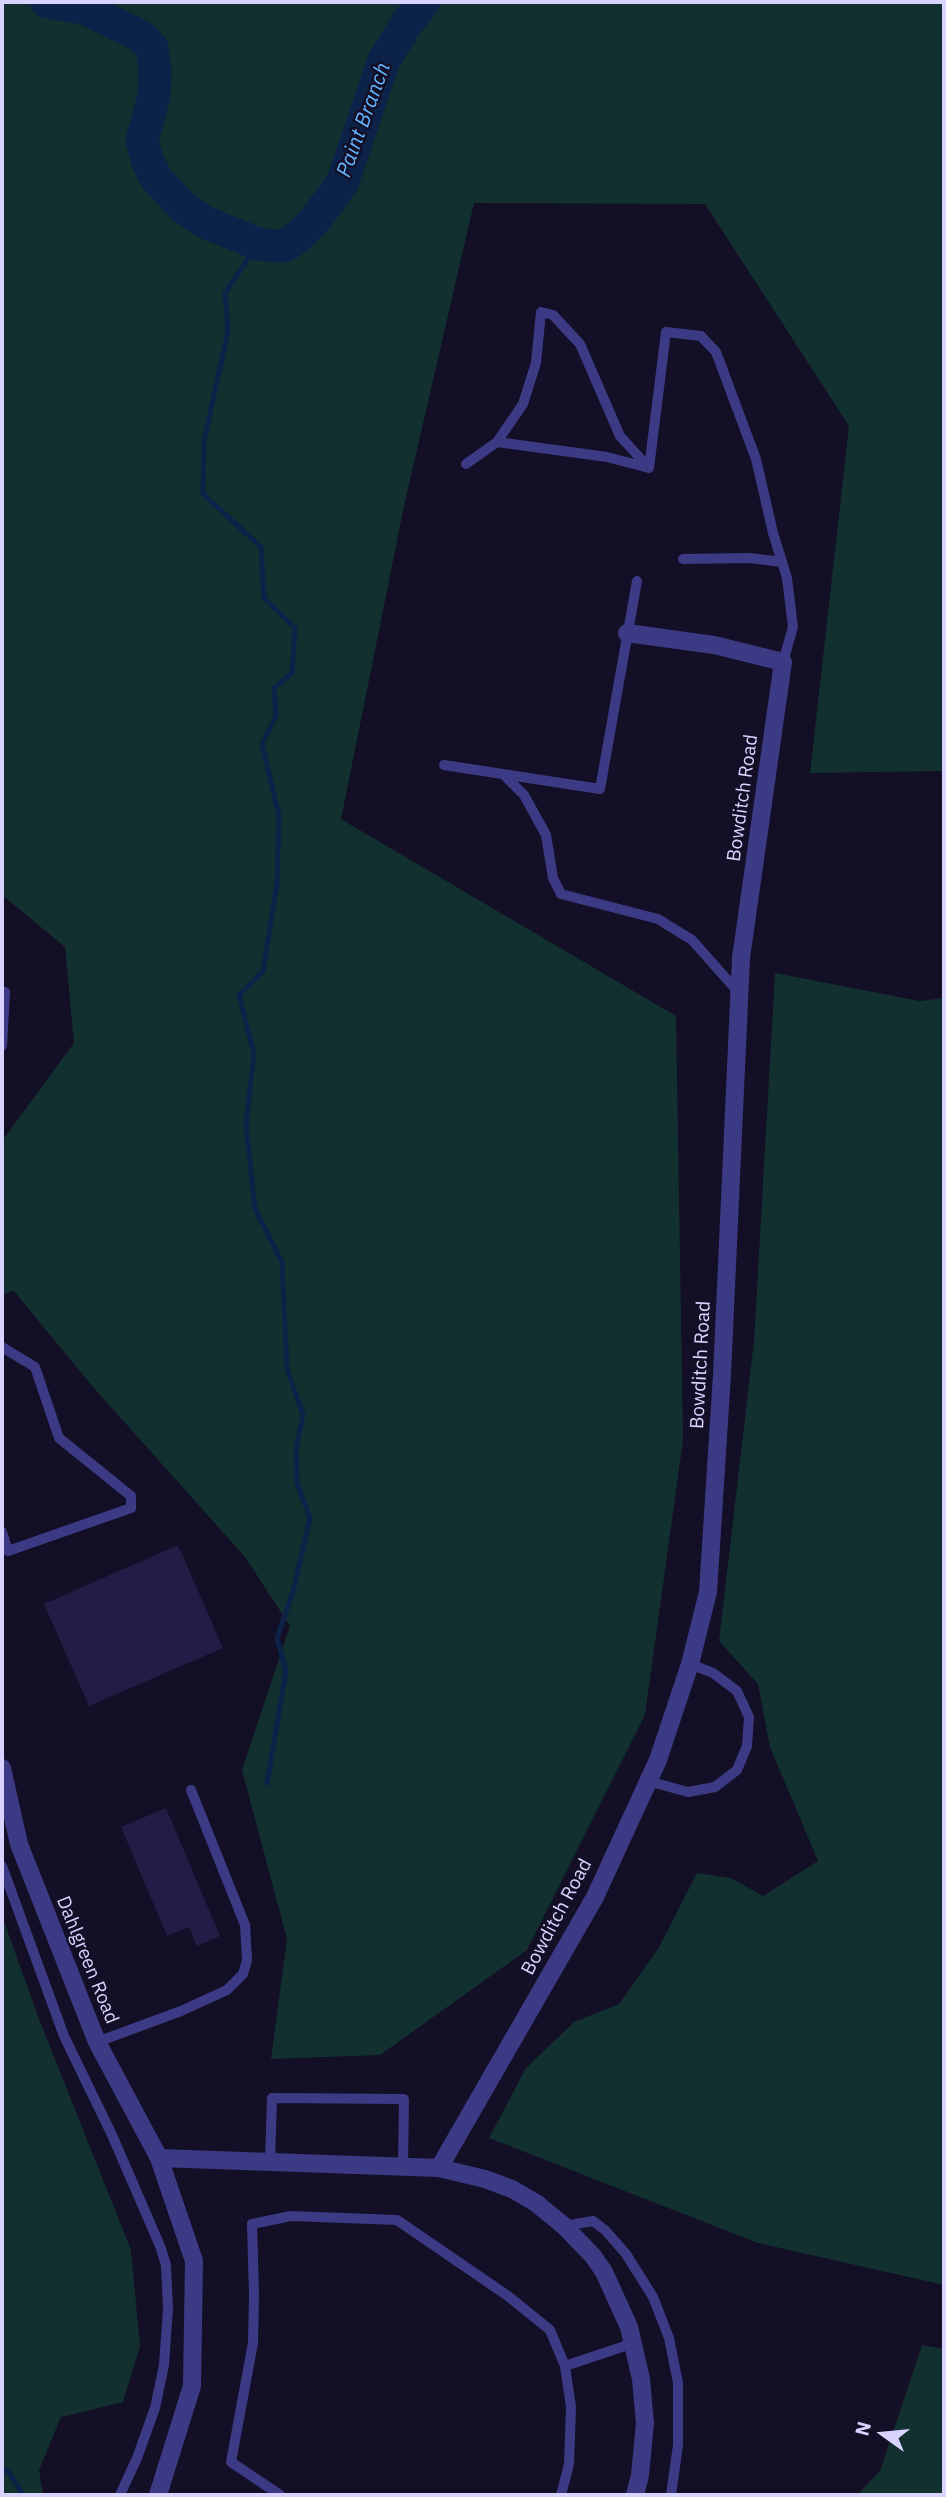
<!DOCTYPE html>
<style>
body{margin:0}
#map{position:relative;width:946px;height:2497px;overflow:hidden;background:#130f26;font-family:"IBM Plex Sans",sans-serif}
canvas{display:block}
.frame{position:absolute;inset:0;border:4px solid #d9d4ff;pointer-events:none}
.north{position:absolute;left:848px;top:2399px;width:70px;height:70px;-webkit-text-stroke:5px #130f26;paint-order:stroke;rotate:285deg;font-size:19px;font-weight:700;line-height:28px;text-align:center;color:#d9d4ff}
.north::after{content:'';display:block;margin:auto;width:24px;height:32px;background:#d9d4ff;clip-path:polygon(50% 0,100% 100%,50% 72%,0 100%)}
</style>
<div id="map">
<canvas width="946" height="2497"></canvas>
<div class="frame"></div>
<div class="north">N</div>
</div>
<script>
const g = document.querySelector('canvas').getContext('2d');
g.lineJoin = 'round';
function fill(path, color) {
  g.fillStyle = color;
  g.fill(path, 'evenodd');
}
function poly(rows) {
  const path = new Path2D();
  for (const r of rows) {
    path.moveTo(r[0], r[1]);
    for (let i = 2; i < r.length; i += 2) path.lineTo(r[i], r[i + 1]);
  }
  return path;
}
function strokePath(path, color, width, dash) {
  g.strokeStyle = color;
  g.lineWidth = width;
  g.lineCap = dash ? 'butt' : 'round';
  g.setLineDash(dash || []);
  g.stroke(path);
}
function label(font, color, halo, rows, align = 'center') {
  g.font = font + ' "IBM Plex Sans",sans-serif';
  g.lineWidth = 5;
  g.setLineDash([]);
  g.textBaseline = 'middle';
  g.strokeStyle = halo;
  g.fillStyle = color;
  for (const [text, x, y, turn = 0] of rows) {
    g.save();
    g.translate(x, y);
    g.rotate((+turn || 0) * Math.PI / 180);
    g.textAlign = isNaN(turn) ? turn : align;
    if (halo) g.strokeText(text, 0, 0);
    g.fillText(text, 0, 0);
    g.restore();
  }
}
fill(poly([
 [2,2,944,2,944,771,810,773,849,426,705,204,474,203,404,506,341,819,676,1016,683,1440,645,1715,527,1950,380,2055,271,2059,287,1939,242,1770,290,1626,245,1557,93,1387,13,1290,2,1296,2,1141,74,1043,65,947,2,895],
 [775,973,920,1001,944,998,944,2285,758,2243,489,2138,526,2068,574,2022,619,2004,658,1949,697,1873,731,1878,763,1896,818,1861,770,1747,758,1684,719,1641,754,1341],
 [2,1916,39,2019,131,2250,140,2346,123,2402,61,2417,39,2470,43,2495,2,2495],
 [922,2345,944,2349,944,2495,857,2495,880,2471]
]), '#12302f');
strokePath(poly([
 [258,244,225,293,228,331,204,441,203,494,261,547,264,598,295,628,292,673,274,688,276,716,262,744,279,816,277,884,263,971,239,995,254,1054,246,1125,255,1209,282,1262,287,1369,303,1415,296,1449,297,1483,310,1518,294,1588,277,1638,286,1671,267,1783],
 [2,2471,7,2470,22,2493,21,2495]
]), '#0c2248', 5);
strokePath(poly([
 [47,2,83,8,141,36,152,48,155,69,154,95,142,141,147,160,156,178,184,208,205,222,258,244,272,246,285,246,299,236,315,220,342,183,384,60,407,23,424,2]
]), '#0c2248', 33);
fill(poly([
 [178,1545,223,1648,89,1706,44,1604],
 [166,1808,220,1936,197,1946,189,1927,167,1936,121,1827]
]), '#241b47');
strokePath(poly([
 [497,442,523,404,536,363,541,312,553,315,580,344,620,436,649,468],
 [466,464,497,442,607,457,649,468,666,332,701,336,716,352,756,459,773,533,787,578,793,627,783,662],
 [683,559,750,558,782,562],
 [444,765,600,789,637,581],
 [503,774,524,795,546,835,553,878,561,894,658,919,692,940,739,993],
 [2,991,5,992,2,1046],
 [2,1347,35,1367,59,1438,131,1496,131,1508,8,1551,2,1532],
 [648,1781,688,1792,715,1787,737,1770,747,1746,749,1717,737,1691,713,1673,690,1664],
 [2,1866,64,2036,112,2135,160,2246,166,2265,168,2308,164,2365,155,2408,137,2458,120,2495],
 [97,2042,181,2011,227,1990,243,1974,247,1960,245,1925,191,1790],
 [270,2162,272,2098,404,2099,403,2167],
 [564,2226,593,2221,605,2230,626,2254,653,2297,669,2338,678,2383,678,2445,671,2495],
 [565,2366,634,2343],
 [280,2495,231,2462,253,2343,254,2295,252,2224,291,2216,397,2220,508,2296,550,2330,565,2366,571,2407,569,2464,561,2495]
]), '#3d3a85', 10);
strokePath(poly([
 [2,1768,19,1844,97,2042,159,2158],
 [439,2168,595,1897,658,1760,690,1664,708,1592,722,1375,741,958,783,662,714,645,627,633],
 [158,2495,192,2386,194,2261,159,2158,439,2168,485,2179,512,2189,536,2203,564,2226,593,2256,604,2272,629,2327,641,2379,645,2423,640,2475,635,2495]
]), '#3d3a85', 18);
label('19px', '#d9d4ff', '#130f26', [
 ["Bowditch Road",743,798,-82],
 ["Bowditch Road",701,1365,-87],
 ["Bowditch Road",557,1917,-62],
 ["Dahlgreen Road",87,1960,68]
]);
label('italic 21px', '#62b6ff', '#130f26', [
 ["Paint Branch",364,120,-70]
]);
</script>
